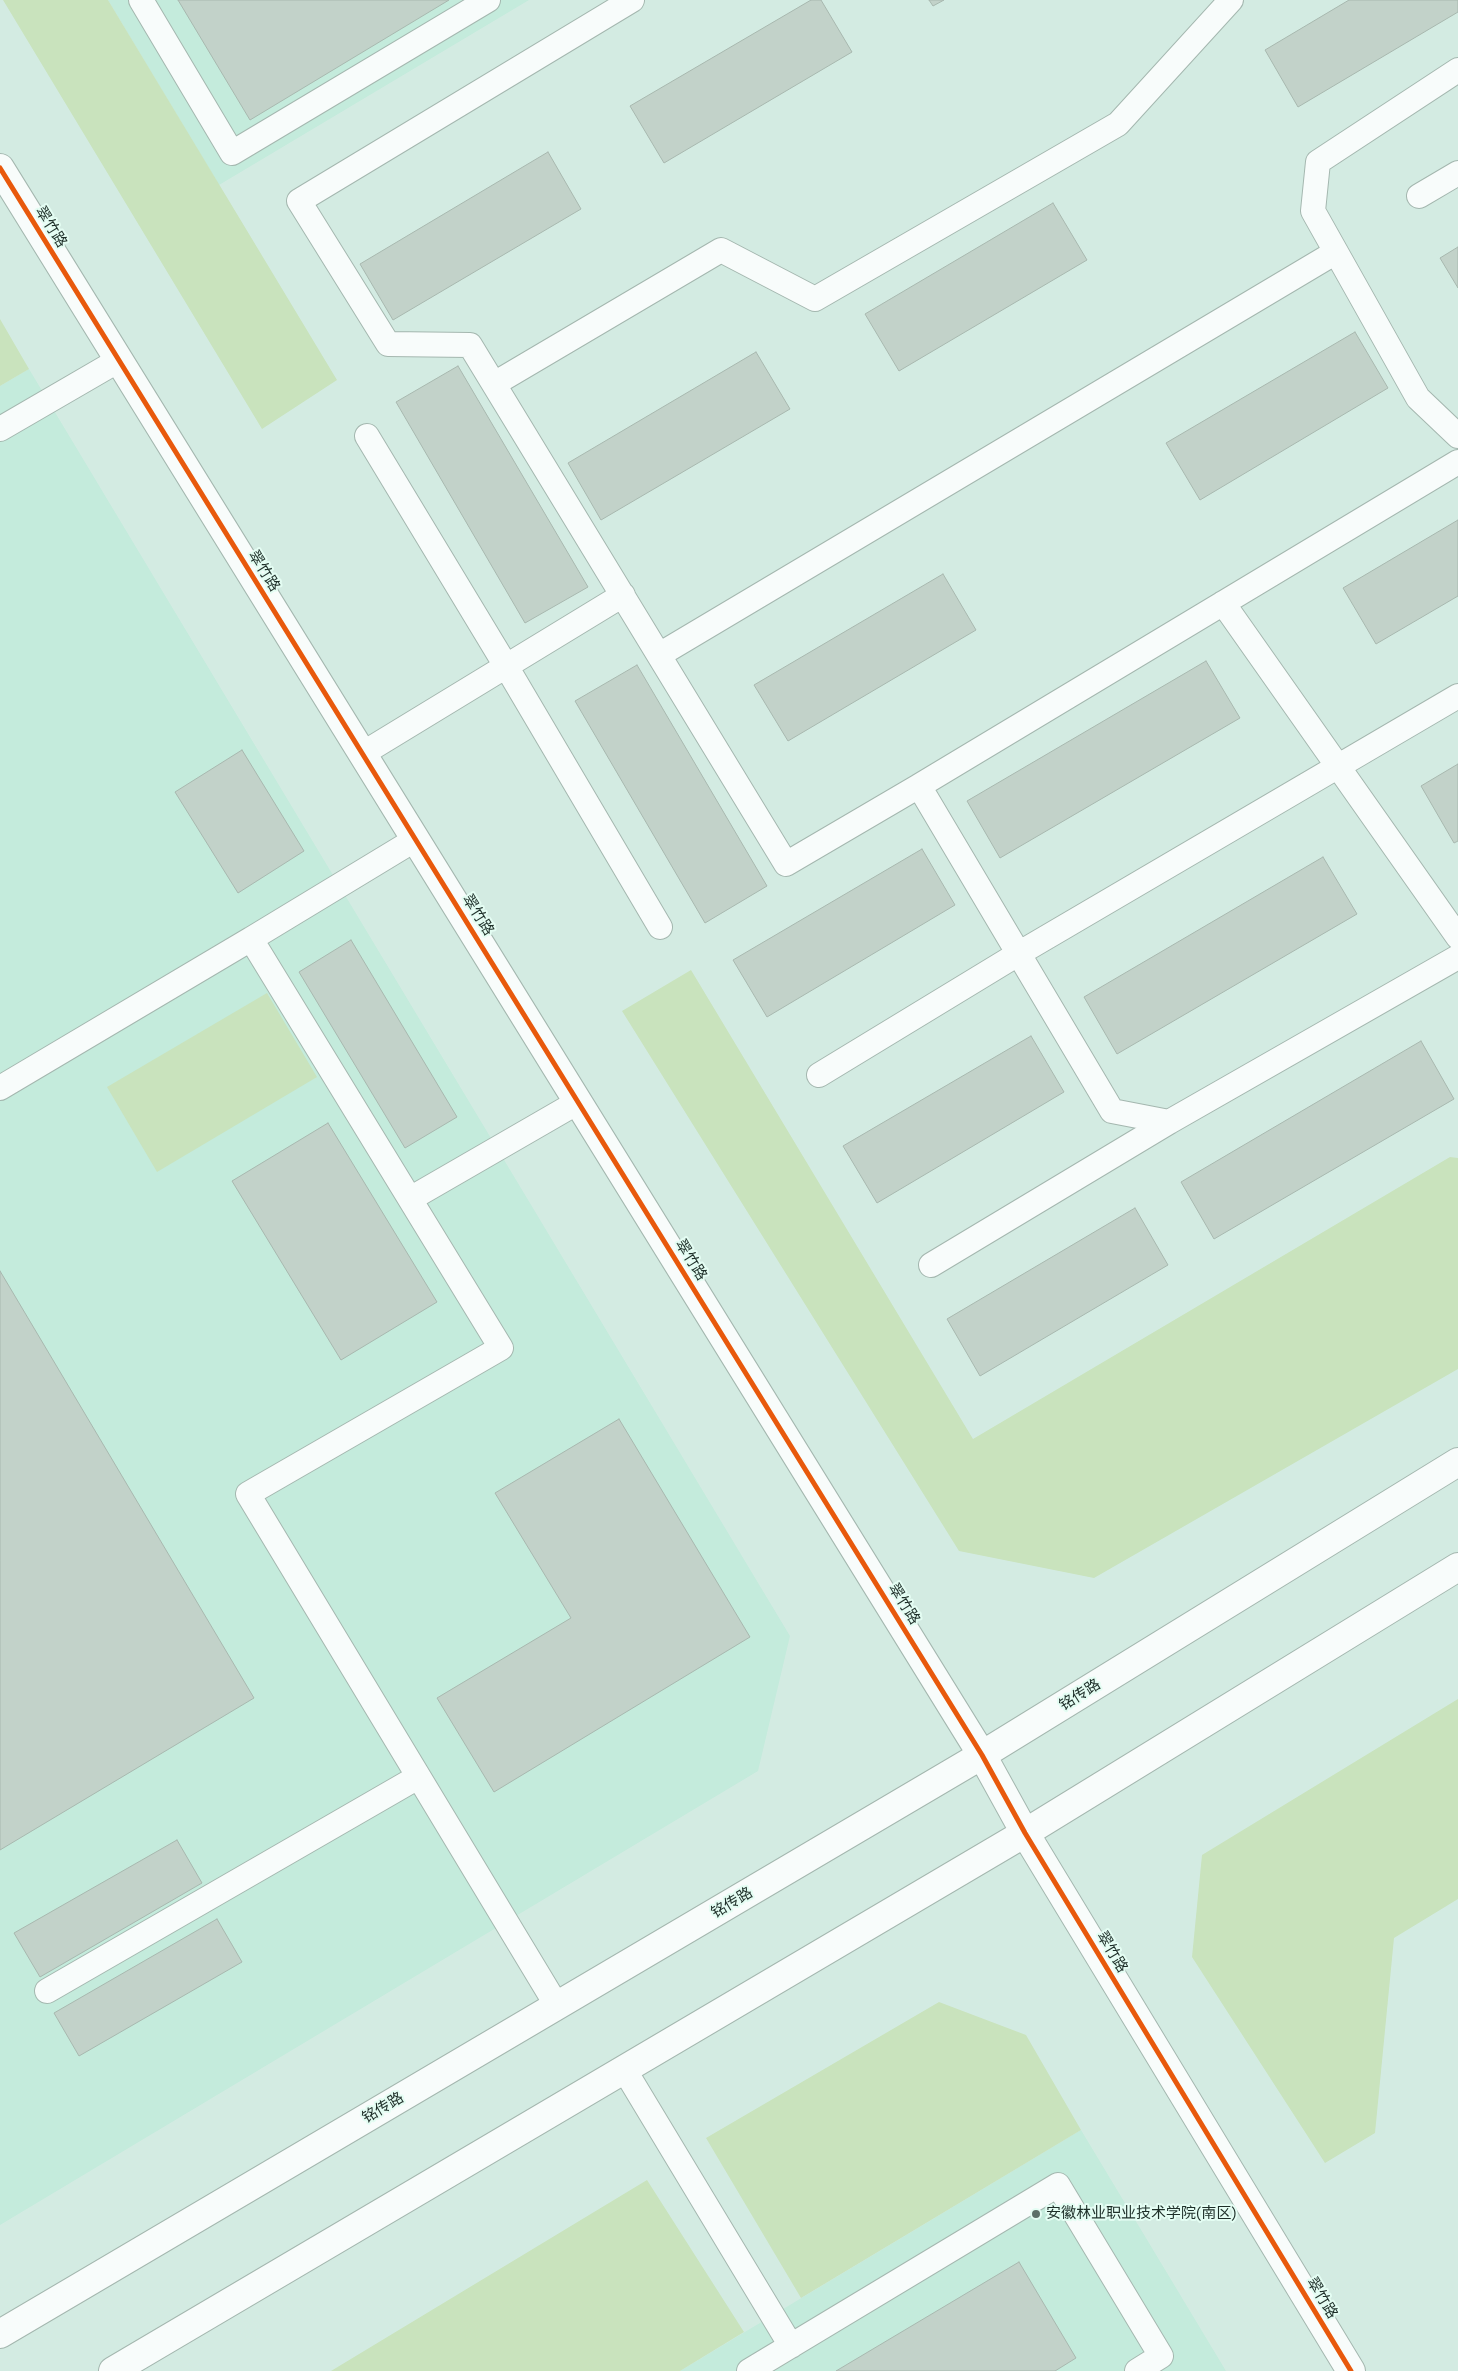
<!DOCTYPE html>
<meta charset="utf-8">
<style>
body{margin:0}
canvas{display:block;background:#d3ebe2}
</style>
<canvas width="1458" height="2371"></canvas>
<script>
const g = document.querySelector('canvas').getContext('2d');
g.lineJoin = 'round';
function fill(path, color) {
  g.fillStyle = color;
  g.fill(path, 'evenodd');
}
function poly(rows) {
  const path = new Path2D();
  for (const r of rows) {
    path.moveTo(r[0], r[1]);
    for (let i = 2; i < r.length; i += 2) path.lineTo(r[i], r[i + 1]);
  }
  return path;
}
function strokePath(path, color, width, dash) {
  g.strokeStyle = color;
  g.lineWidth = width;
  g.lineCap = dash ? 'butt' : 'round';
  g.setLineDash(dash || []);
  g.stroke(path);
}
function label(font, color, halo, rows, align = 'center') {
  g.font = font + ' "Work Sans","Noto Sans SC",sans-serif';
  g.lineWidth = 4;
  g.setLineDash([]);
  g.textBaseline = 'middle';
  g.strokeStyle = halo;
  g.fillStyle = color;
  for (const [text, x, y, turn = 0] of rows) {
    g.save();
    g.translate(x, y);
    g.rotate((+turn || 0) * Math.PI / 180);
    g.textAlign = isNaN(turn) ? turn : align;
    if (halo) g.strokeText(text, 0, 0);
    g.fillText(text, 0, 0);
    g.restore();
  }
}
fill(poly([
 [108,0,529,0,219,185],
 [29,369,790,1636,758,1771,0,2225,0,386],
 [1081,2130,1226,2371,680,2371]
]), '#c4ebdc');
fill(poly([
 [3,0,108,0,337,380,262,429],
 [0,319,29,369,0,386],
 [691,970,973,1439,1450,1157,1458,1158,1458,1369,1094,1578,959,1551,622,1011],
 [267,993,317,1077,157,1172,107,1087],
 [1458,1699,1458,1899,1394,1938,1375,2133,1325,2163,1192,1957,1202,1855],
 [939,2002,1026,2035,1081,2130,801,2298,706,2138],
 [647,2180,744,2332,680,2371,331,2371]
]), '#c9e3bd');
const building = poly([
 [178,0,449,0,250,120,178,0],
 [811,0,821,0,852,52,664,163,630,106,811,0],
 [929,0,944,0,933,6,929,0],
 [1349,0,1458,0,1458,12,1298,107,1265,50,1349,0],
 [548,152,581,209,393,320,360,264,548,152],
 [1053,203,1087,260,899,371,865,314,1053,203],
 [1458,247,1458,288,1440,258,1458,247],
 [1355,332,1388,388,1200,500,1166,443,1355,332],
 [756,352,790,409,601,520,568,463,756,352],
 [458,366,588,587,525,623,396,402,458,366],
 [1458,520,1458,596,1376,644,1343,588,1458,520],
 [943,574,976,630,788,741,754,685,943,574],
 [1206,661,1240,718,1000,858,967,801,1206,661],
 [637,665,767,886,705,923,575,701,637,665],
 [242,750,304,851,238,893,175,792,242,750],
 [1458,764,1458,841,1454,843,1421,786,1458,764],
 [922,849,955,905,767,1017,733,960,922,849],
 [1323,857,1357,914,1117,1054,1084,997,1323,857],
 [351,940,457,1117,405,1148,299,972,351,940],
 [1031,1036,1064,1092,877,1203,843,1146,1031,1036],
 [1421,1041,1454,1099,1214,1239,1181,1182,1421,1041],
 [328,1123,437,1302,341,1360,232,1181,328,1123],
 [1135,1208,1168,1265,980,1376,947,1319,1135,1208],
 [0,1271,254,1698,0,1850,0,1271],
 [619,1419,750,1637,494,1792,437,1698,571,1618,495,1493,619,1419],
 [177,1840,202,1883,40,1977,14,1933,177,1840],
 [217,1919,242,1962,79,2056,54,2013,217,1919],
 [1019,2262,1076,2358,1055,2371,836,2371,1019,2262]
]);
fill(building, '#c2d2c9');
strokePath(building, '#a8b8af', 1);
const lane = poly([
 [141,0,232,153,488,0],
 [632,0,299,201,388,344,470,345,786,864,919,786,1112,1111,1169,1122,1458,957],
 [1458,70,1318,162,1313,211,1418,398,1458,436],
 [1419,196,1458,173],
 [494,384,721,250,815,299,1118,124,1231,0],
 [0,429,119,360],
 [367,436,506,666,660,927],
 [1223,603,1458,937],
 [659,655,1336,252],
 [362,754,623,595],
 [919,786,1458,462],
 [251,939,416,839],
 [819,1075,1018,954,1458,696],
 [0,1088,251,939,501,1348,248,1494,557,2006],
 [410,1199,578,1102],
 [931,1265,1169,1122],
 [47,1991,418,1777],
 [624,2069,791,2346],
 [749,2371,1058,2185,1161,2356,1137,2371]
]);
const secondary = poly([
 [0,168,982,1755,1025,1833,1351,2371],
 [0,2334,982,1755,1458,1462],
 [113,2371,1025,1833,1458,1567]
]);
strokePath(lane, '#a4b7af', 26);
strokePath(secondary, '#a4b7af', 30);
strokePath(lane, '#f8fcfb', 24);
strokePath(secondary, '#f8fcfb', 28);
strokePath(poly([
 [0,168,982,1755,1025,1833,1351,2371]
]), '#e8590c', 5);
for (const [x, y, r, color] of [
 [1036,2214,5,"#5d7069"]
]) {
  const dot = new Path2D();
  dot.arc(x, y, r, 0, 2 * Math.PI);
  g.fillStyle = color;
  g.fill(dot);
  strokePath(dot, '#e4fdf3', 2);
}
label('15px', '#1d2e28', '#e4fdf3', [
 ["翠竹路",51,227,58],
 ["翠竹路",264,571,58],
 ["翠竹路",478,915,58],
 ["翠竹路",691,1260,58],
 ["翠竹路",904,1604,58],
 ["铭传路",1080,1695,-32],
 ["铭传路",732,1903,-31],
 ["翠竹路",1112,1952,59],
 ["铭传路",383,2108,-31],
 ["翠竹路",1322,2298,59]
]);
label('15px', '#1d2e28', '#e4fdf3', [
 ["安徽林业职业技术学院(南区)",1046,2214]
], 'left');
</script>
